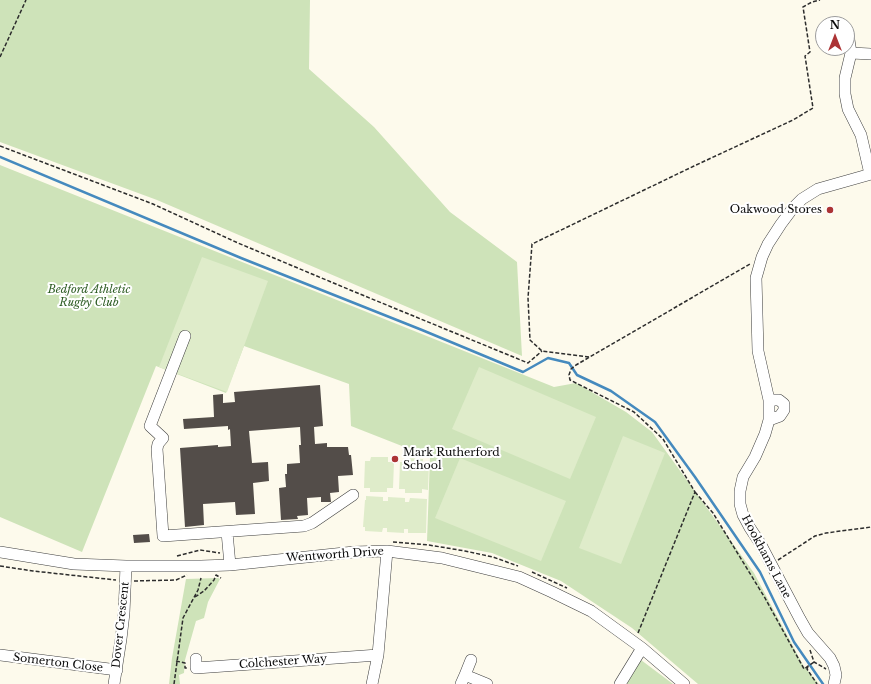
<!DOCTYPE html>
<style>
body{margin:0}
#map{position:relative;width:871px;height:684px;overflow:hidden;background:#fdfaec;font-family:"Libre Baskerville",serif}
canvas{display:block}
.north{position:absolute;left:815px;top:16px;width:40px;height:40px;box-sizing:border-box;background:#fff;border:1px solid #9d9d9d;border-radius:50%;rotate:0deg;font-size:11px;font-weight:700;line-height:16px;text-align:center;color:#0b0b0b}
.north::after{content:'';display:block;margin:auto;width:14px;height:18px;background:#ac3335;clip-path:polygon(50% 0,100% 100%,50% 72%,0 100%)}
</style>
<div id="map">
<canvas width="871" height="684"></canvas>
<div class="north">N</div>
</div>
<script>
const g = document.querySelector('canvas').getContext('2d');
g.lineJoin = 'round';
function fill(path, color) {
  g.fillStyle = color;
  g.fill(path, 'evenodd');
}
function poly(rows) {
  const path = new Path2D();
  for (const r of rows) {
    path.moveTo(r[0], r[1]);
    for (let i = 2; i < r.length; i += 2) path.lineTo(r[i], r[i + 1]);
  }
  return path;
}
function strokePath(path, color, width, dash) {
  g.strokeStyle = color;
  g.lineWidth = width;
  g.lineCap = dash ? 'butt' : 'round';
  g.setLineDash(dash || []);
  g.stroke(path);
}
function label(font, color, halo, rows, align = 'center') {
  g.font = font + ' "Libre Baskerville",serif';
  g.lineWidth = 4;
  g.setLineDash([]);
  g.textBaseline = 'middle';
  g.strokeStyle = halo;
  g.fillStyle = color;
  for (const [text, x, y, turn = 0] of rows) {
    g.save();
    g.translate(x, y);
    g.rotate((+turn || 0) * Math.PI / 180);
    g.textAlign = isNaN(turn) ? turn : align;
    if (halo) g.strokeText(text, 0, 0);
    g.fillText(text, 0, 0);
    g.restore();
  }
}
fill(poly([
 [0,0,310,0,309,69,374,127,450,212,517,262,522,356,157,200,0,142],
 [0,165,554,387,576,383,626,412,652,432,754,573,803,665,819,684,698,684,632,628,561,581,492,553,427,541,430,457,351,426,349,384,244,346,226,393,156,366,82,552,0,517],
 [218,578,220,579,208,602,204,618,196,621,185,660,184,673,179,675,180,684,169,684,172,658,186,579],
 [641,660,673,684,625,684]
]), '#cee3b9');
fill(poly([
 [202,257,268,281,227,392,159,367],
 [479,367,596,417,570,479,452,429],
 [623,436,665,453,621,564,579,548],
 [371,457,388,457,388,462,394,462,393,488,387,488,387,492,370,492,370,488,364,488,365,461,370,461],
 [406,458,423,459,423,463,429,463,428,490,422,489,422,493,405,493,405,489,399,489,400,462,406,462],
 [460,458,566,501,541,561,435,518],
 [366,496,383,497,383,501,388,501,388,497,405,498,405,502,409,502,410,498,427,499,426,533,408,533,408,529,404,529,404,533,387,532,387,528,383,528,382,532,365,531,365,527,363,527,365,500,366,500]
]), '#dfecca');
strokePath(poly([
 [0,157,241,258,422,330,523,372,548,358,569,363,577,375,611,391,655,422,695,477,760,572,794,642,823,684]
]), '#458abe', 2.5);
fill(poly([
 [320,385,323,426,314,427,315,444,327,443,327,447,348,447,349,455,351,455,353,475,338,476,339,492,330,493,331,502,321,502,321,497,307,498,308,515,297,516,298,519,281,520,279,488,286,487,285,474,287,474,287,464,300,463,299,445,301,445,300,427,249,431,252,463,268,462,269,481,253,483,255,514,236,515,235,502,203,504,204,525,185,527,180,448,218,445,218,447,231,446,230,429,228,430,228,426,184,429,183,419,214,417,213,395,223,394,223,403,235,402,234,392],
 [149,534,150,542,134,543,133,535]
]), '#534d49');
const minor = poly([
 [847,34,848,33,851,53,845,78,845,94,848,109,861,135,870,174],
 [851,53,871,54],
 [185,336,150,426,163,438,158,444,157,449,163,536,304,526,312,523,353,495],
 [769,420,780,416,784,410,784,404,779,400,769,400],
 [227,532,230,565],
 [0,552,74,564,126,566,201,566,230,565,354,552,387,551,442,558,519,577,552,592,591,611,642,648,684,684],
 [0,655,117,670],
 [196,659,196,668,378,655,387,551],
 [465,675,471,660],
 [114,684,121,639,124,613,126,566],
 [372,684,378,655],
 [461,684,465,675,487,684],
 [620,684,642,648],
 [834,684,836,675,834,666,830,658,808,633,800,619,760,543,750,528,743,515,740,504,740,491,743,477,755,457,765,434,769,420,769,400,758,351,756,278,762,257,768,244,781,224,793,208,802,199,818,189,871,174]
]);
strokePath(minor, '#3e3e3e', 12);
strokePath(poly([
 [0,57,26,0],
 [0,146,153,204,238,243,355,292,528,363,542,351],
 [589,357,542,351,530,340,528,298,532,244,694,166,793,120,813,108,805,56,810,52,803,7,812,2,820,0],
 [695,492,713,513,765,598,804,669,814,662],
 [393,542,429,545,465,551,493,557,518,566],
 [177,556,200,550,220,553],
 [778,560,815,536,826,533,871,527],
 [0,566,33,571,116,580],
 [532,572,567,588],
 [134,581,176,580,187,575],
 [195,597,204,591,214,580,216,575,221,578],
 [638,633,695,492,663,439,634,412,570,380,569,375,571,369,576,365,750,264],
 [810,650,814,662,826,669],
 [176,661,185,663,185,668,188,668],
 [808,667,807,669,817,684],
 [174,684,183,618,198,590,201,578]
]), '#2d2d2d', 1.5, [4, 2]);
strokePath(minor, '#fff', 11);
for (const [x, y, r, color] of [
 [830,210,4,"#ac3335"],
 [395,459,4,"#ac3335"]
]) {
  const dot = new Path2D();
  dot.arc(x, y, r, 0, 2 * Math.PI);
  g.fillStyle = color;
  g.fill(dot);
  strokePath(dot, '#fff', 1.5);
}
label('11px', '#0b0b0b', '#fff', [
 ["Oakwood Stores",822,210],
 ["Mark Rutherford",403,453,"left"],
 ["School",403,466,"left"]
], 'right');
label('italic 11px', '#2d5c23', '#fff', [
 ["Bedford Athletic",89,290],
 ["Rugby Club",89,303]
]);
label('11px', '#0b0b0b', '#fff', [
 ["Wentworth Drive",335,555,-4],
 ["Hookhams Lane",766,557,62],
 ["Dover Crescent",121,625,-84],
 ["Colchester Way",283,662,-4],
 ["Somerton Close",58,663,7]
]);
</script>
